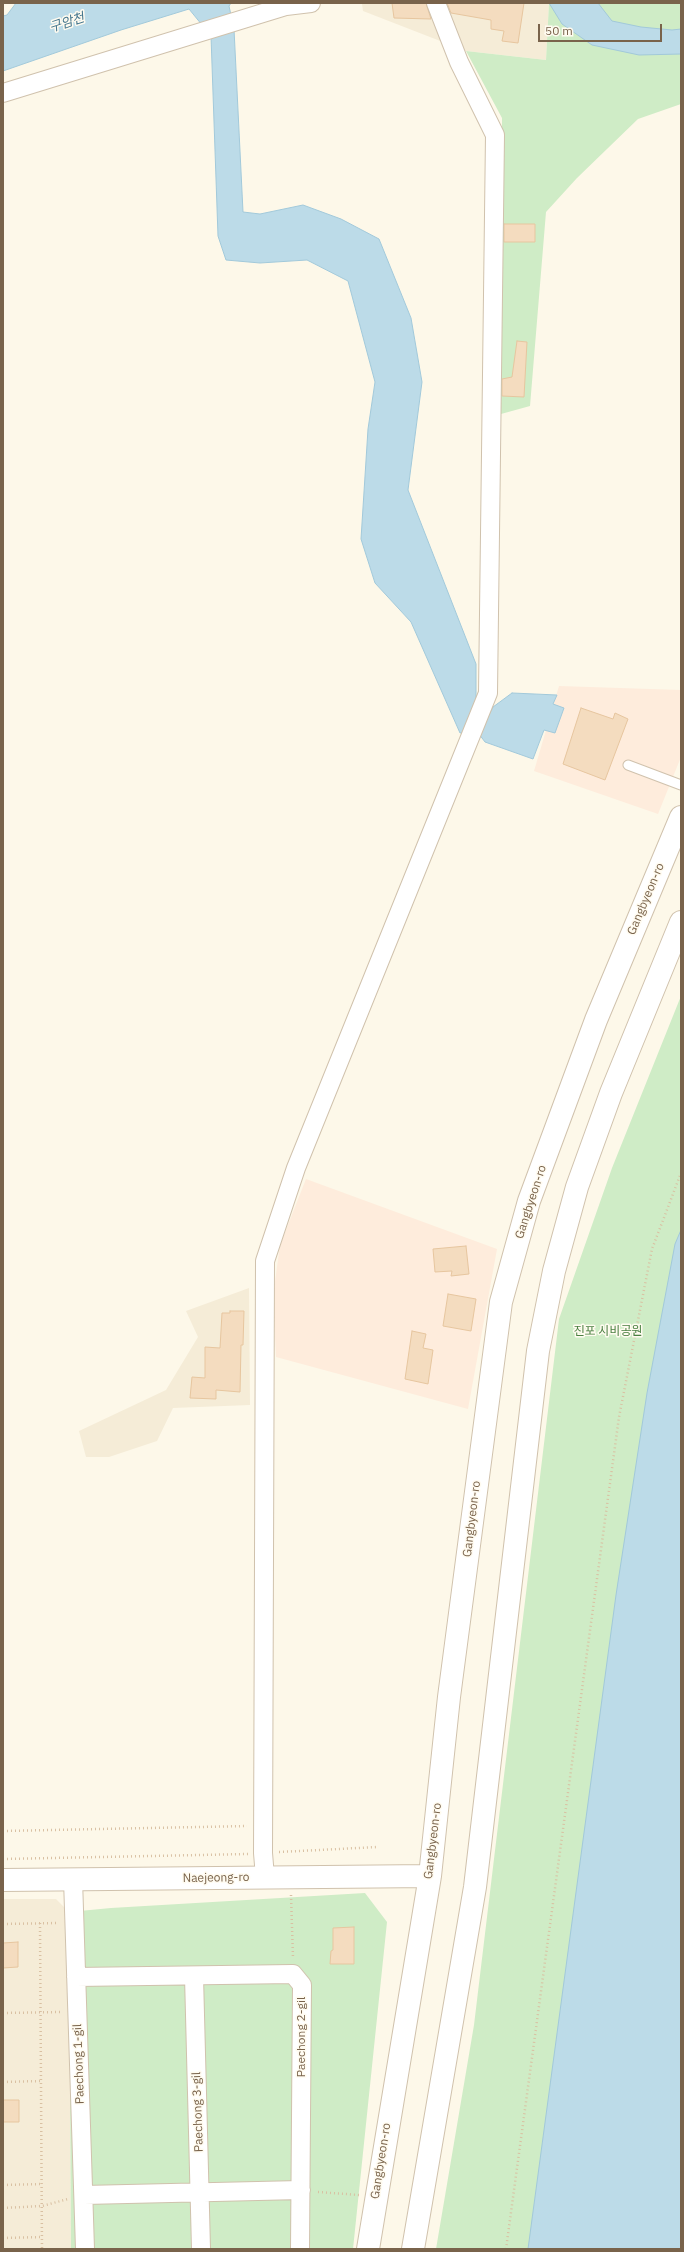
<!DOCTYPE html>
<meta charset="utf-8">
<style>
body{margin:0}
#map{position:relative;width:684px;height:2252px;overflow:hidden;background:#fdf8e9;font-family:"IBM Plex Sans",sans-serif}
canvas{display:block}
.frame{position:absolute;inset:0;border:4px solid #79634b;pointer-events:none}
.scale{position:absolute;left:538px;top:24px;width:124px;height:18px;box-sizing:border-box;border:2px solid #79634b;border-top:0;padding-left:5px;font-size:12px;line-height:14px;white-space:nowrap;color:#79634b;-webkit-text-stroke:3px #fffbf0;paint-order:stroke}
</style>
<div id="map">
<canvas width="684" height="2252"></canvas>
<div class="frame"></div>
<div class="scale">50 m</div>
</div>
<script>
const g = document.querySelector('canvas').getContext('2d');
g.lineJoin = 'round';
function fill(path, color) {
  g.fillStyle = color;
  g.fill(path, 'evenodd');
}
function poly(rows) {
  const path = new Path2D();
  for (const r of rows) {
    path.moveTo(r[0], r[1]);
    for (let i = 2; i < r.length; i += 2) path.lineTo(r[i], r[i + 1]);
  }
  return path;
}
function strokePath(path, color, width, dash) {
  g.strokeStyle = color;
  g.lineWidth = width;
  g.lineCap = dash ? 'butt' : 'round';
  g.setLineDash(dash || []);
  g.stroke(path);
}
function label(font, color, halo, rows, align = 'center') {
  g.font = font + ' "IBM Plex Sans","Noto Sans KR",sans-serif';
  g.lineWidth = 3;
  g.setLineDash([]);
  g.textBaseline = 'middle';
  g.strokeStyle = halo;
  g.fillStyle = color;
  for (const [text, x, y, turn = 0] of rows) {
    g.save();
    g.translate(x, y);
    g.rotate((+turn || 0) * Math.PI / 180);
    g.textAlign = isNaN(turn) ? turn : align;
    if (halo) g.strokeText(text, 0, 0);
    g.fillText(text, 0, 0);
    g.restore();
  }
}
fill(poly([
 [549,3,546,60,466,51,363,11,362,4],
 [249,1288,250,1405,173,1408,157,1441,109,1457,86,1457,79,1431,166,1390,198,1337,186,1311],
 [3,1899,56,1899,69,1912,71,2249,3,2249]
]), '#f5ecd7');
fill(poly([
 [559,686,681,690,681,757,658,814,534,771],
 [306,1179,497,1249,468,1409,276,1357,273,1296,280,1245]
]), '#feecdc');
fill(poly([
 [549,3,681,3,681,104,638,119,577,178,546,212,530,406,501,414,502,118,466,51,546,60],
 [681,996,681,2249,436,2249,474,2025,559,1319,612,1168],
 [365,1893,387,1922,353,2249,71,2249,69,1912,111,1908]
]), '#cfecc6');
const water = poly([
 [16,3,231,3,229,6,234,29,243,212,260,214,303,205,341,219,379,239,411,318,422,382,408,490,476,664,476,702,468,732,460,733,411,622,375,583,361,539,368,429,375,382,348,281,307,260,260,263,226,260,218,236,211,36,189,9,121,30,3,71,3,16,7,15,16,3],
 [549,3,598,3,612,21,641,27,672,30,681,29,681,54,639,55,592,45,562,24,549,3],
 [512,693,557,695,553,704,564,708,555,733,544,730,533,759,485,742,479,734,493,707,512,693],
 [681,1230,681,2249,528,2249,616,1595,647,1393,675,1244,681,1230]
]);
fill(water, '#bcdbe8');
strokePath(water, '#a2c9da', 1);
const building = poly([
 [392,3,426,3,431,19,394,18,392,3],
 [447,3,524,3,518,43,502,41,504,31,491,29,491,20,451,13,447,3],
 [504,224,535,224,535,242,504,242,504,224],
 [517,341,527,342,524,397,502,396,502,379,512,377,517,341],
 [581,708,613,719,615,713,628,719,605,780,563,764,581,708],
 [466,1246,469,1274,451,1276,452,1271,435,1272,433,1249,466,1246],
 [448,1294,476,1299,471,1331,443,1326,448,1294],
 [230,1311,244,1311,243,1345,241,1345,240,1392,216,1390,216,1399,190,1398,192,1377,205,1378,205,1347,220,1348,222,1313,230,1313,230,1311],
 [412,1331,426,1334,423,1348,433,1350,428,1384,405,1379,412,1331],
 [354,1927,354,1964,330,1964,331,1951,333,1950,333,1928,354,1927],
 [18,1942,18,1967,3,1968,3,1943,18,1942],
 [3,2100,19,2100,19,2122,3,2122,3,2100]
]);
fill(building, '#f4dcbf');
strokePath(building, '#e7c69f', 1);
const service = poly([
 [628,765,681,785]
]);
const minor = poly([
 [3,93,286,6,311,3],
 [265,1877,263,1853,265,1261,296,1168,488,693,495,135,459,62,436,3],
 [73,1879,85,2249],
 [194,1976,201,2249],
 [76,1977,293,1974,302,1985,300,2249],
 [84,2195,301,2190]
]);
const tertiary = poly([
 [3,1880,430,1876],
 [368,2249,430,1876,449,1697,501,1302,529,1201,596,1020,681,817],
 [413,2249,475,1887,538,1351,554,1271,577,1187,611,1093,681,922]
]);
strokePath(service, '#d0c2ad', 11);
strokePath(minor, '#d0c2ad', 20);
strokePath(tertiary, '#d0c2ad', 24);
strokePath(poly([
 [3,1831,247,1826],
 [279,1852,378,1847],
 [3,1859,248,1854],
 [291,1895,293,1958],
 [40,1923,42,2249],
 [3,1924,58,1923],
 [3,2013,60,2012],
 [3,2082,41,2081],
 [3,2185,42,2184],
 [318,2192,359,2195],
 [3,2208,42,2206,68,2199],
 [3,2238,42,2237],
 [506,2249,619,1417,652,1249,681,1173]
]), '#d9c0a2', 2.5, [1, 3]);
strokePath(service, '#fff', 9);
strokePath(minor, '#fff', 18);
strokePath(tertiary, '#fff', 22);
label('12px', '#79634b', '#fffbf0', [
 ["Gangbyeon-ro",646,899,-67],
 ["Gangbyeon-ro",531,1202,-72],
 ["Gangbyeon-ro",472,1519,-83],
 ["Gangbyeon-ro",433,1841,-83],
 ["Naejeong-ro",216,1878,-1],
 ["Paechong 2-gil",302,2037,-90],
 ["Paechong 1-gil",79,2064,-92],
 ["Paechong 3-gil",198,2112,-92],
 ["Gangbyeon-ro",381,2161,-81]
]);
label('12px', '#4b8042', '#fffbf0', [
 ["진포 시비공원",608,1332]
]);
label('italic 13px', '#43758d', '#fffbf0', [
 ["구암천",67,23,-18]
]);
</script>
